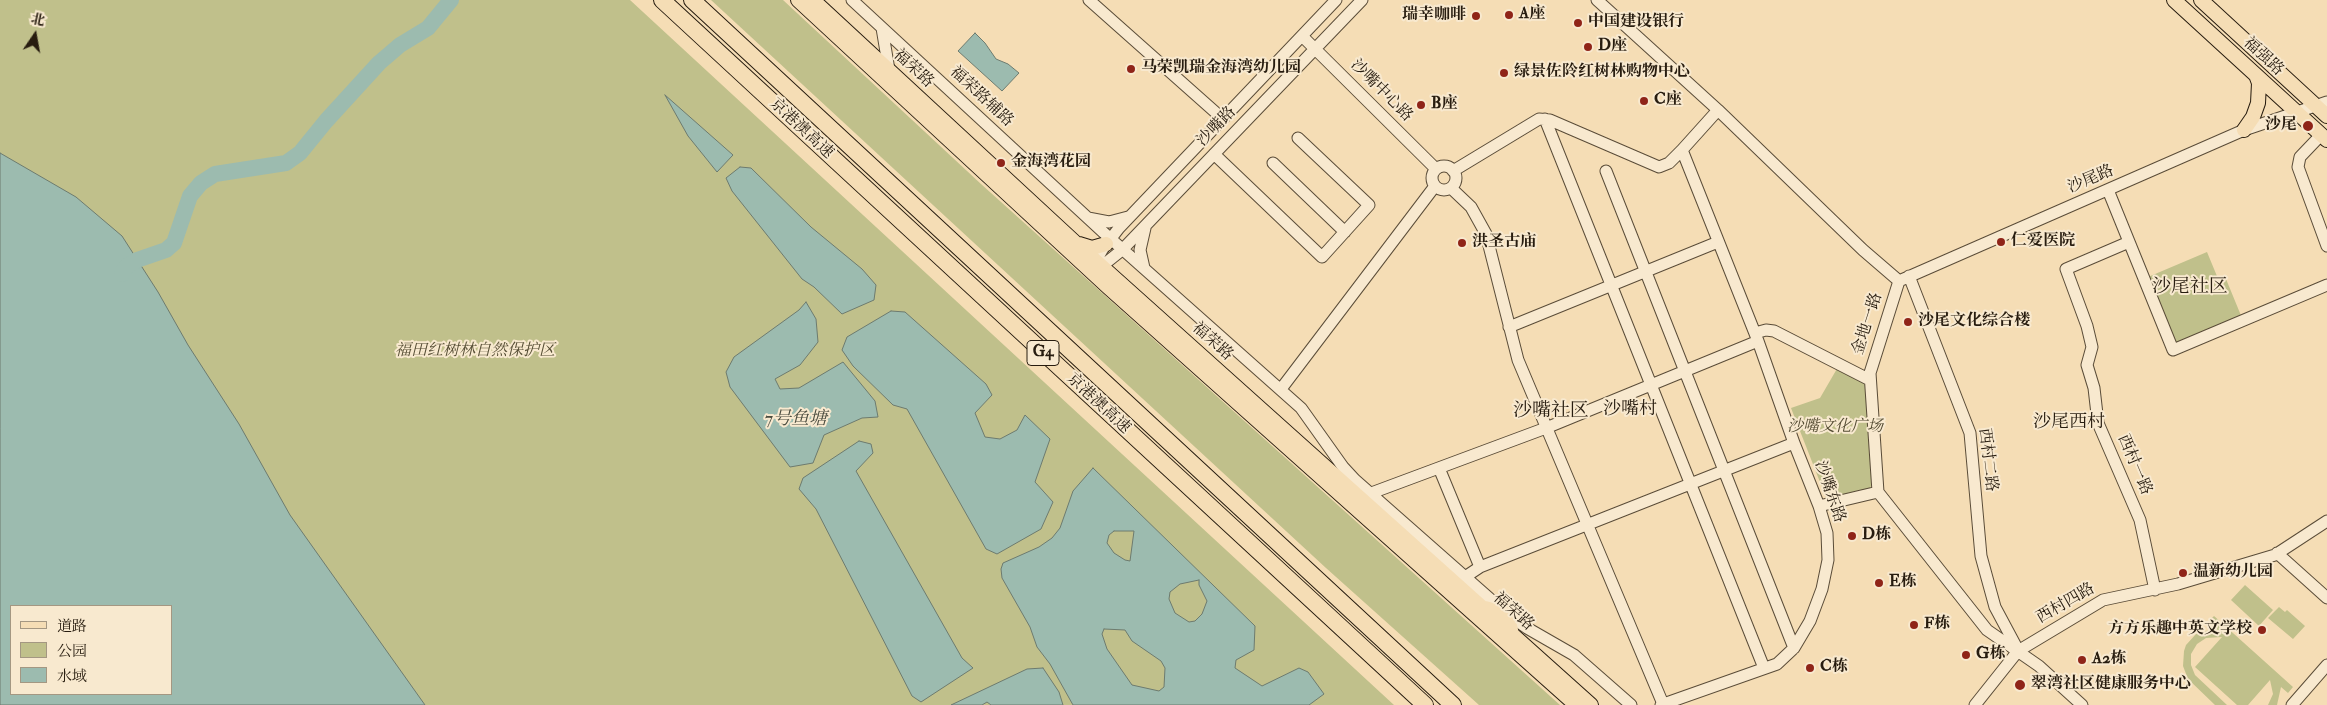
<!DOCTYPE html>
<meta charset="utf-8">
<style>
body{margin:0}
#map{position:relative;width:2327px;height:705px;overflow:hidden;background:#f5ddb5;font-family:"IM FELL Double Pica","Noto Serif SC",serif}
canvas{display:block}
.legend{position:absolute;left:10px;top:605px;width:162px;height:90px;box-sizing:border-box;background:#f8e9cf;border:1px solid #a49782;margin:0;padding:6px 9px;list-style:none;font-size:15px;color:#271c0f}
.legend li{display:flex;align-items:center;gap:10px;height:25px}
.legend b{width:25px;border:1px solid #a49782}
.north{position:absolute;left:10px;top:10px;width:50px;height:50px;-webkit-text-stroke:4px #f8e9cf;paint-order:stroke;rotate:12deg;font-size:14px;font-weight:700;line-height:20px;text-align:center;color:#271c0f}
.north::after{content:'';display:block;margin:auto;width:18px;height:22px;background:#271c0f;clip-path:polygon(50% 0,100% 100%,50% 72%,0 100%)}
</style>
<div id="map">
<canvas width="2327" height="705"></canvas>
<ul class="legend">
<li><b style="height:6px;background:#f5ddb5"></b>道路</li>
<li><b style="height:14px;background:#c0c08b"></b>公园</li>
<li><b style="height:14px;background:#9cbbaf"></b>水域</li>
</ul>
<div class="north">北</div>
</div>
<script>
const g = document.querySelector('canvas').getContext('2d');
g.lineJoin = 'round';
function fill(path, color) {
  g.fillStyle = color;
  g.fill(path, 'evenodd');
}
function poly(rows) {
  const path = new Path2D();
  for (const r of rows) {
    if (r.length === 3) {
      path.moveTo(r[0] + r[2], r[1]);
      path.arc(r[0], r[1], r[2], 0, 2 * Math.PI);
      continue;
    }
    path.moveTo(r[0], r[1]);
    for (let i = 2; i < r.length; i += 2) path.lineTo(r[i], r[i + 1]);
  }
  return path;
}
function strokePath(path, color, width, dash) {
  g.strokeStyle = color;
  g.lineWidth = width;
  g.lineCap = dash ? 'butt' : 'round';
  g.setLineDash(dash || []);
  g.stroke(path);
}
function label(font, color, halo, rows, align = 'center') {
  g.font = font + ' "IM FELL Double Pica","Noto Serif SC",serif';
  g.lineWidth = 4;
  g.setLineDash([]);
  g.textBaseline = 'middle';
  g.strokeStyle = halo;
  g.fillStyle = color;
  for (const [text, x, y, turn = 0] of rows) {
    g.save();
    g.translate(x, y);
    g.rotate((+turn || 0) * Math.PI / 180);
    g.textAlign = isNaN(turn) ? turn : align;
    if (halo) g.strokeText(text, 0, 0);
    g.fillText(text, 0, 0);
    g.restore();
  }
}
fill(poly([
 [0,0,630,0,1394,705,0,705],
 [11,606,171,606,171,694,11,694],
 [711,0,783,0,981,184,1560,705,1479,705,1326,568],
 [2207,252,2219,281,2226,279,2242,318,2176,345,2148,277],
 [1838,367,1865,381,1872,484,1869,490,1827,500,1791,408,1820,398],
 [2245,585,2273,610,2259,626,2231,600],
 [2279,607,2285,612,2287,610,2305,626,2293,639,2268,618],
 [2214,616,2293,687,2288,693,2281,687,2277,705,2268,705,2273,694,2270,680,2248,705,2237,705,2195,667,2222,637,2206,638,2197,644,2191,654,2191,665,2195,675,2227,705,2215,705,2188,679,2183,666,2184,651,2186,645,2196,634,2216,628,2209,621]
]), '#c0c08b');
const water = poly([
 [975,33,985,43,996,59,1008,64,1019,73,1002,91,958,51,975,33],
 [665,95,733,155,717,172,688,136,665,95],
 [0,153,76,197,122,236,158,292,188,345,239,424,290,515,425,705,0,705,0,153],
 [11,606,171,606,171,694,11,694,11,606],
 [740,167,751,168,811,227,862,269,876,285,874,300,842,314,814,287,802,279,732,191,726,178,740,167],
 [806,302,816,319,818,342,800,365,775,379,780,389,799,388,843,362,875,401,878,417,862,418,824,435,813,463,790,467,730,387,726,372,734,357,799,310,806,302],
 [891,311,905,312,986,384,992,395,975,413,985,437,1000,439,1017,430,1025,415,1050,439,1035,482,1053,502,1041,529,997,554,986,549,907,409,893,405,853,366,842,350,847,337,891,311],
 [859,441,871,444,873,453,856,471,962,658,973,668,921,702,912,696,816,509,799,489,803,478,859,441],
 [1093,468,1255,626,1254,650,1236,660,1235,668,1262,686,1299,668,1308,672,1324,694,1309,705,1073,705,1050,664,1037,647,1030,627,1002,578,1001,569,1003,563,1039,547,1052,538,1060,528,1073,491,1093,468],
 [1114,531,1134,531,1130,561,1125,560,1114,553,1107,543,1109,535,1114,531],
 [1199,580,1199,585,1207,601,1202,614,1195,621,1189,622,1175,613,1169,599,1170,592,1180,584,1199,580],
 [1104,629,1125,630,1132,641,1161,661,1165,668,1164,687,1159,691,1132,685,1107,649,1102,634,1104,629],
 [1043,668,1059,692,1063,705,991,705,987,702,982,705,951,705,1027,669,1043,668]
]);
fill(water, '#9cbbaf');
strokePath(water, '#6d7b6f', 1);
strokePath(poly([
 [122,274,126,267,137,260,166,250,174,243,190,196,201,183,215,174,286,163,300,153,326,121,379,63,400,45,428,28,451,0]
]), '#9cbbaf', 16);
const minor = poly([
 [852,0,1103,232,1301,408,1343,467,1355,480,1507,614,1527,628,1574,655,1631,705],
 [1089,0,1223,119],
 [1597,0,1718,110,1863,250,1899,281],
 [882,28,889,70],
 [1302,36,1436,169],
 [1545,119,1764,668],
 [2321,135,2300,157,2298,167,2327,246],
 [1214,154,1322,257,1369,205,1298,138],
 [1273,163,1345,232],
 [1444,178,12],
 [1453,171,1539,119,1550,120,1659,167,1669,163,1682,150],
 [1606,171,1794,648],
 [1451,188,1471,207,1486,234,1518,360,1663,704],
 [2108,190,2173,350,2327,285],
 [1088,218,1109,222,1128,217],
 [2129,242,2066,269,2087,326,2092,347,2087,365,2094,388,2098,423,2140,520,2155,590],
 [1092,268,1102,250,1119,228,1336,0],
 [1144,268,1140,250,1145,228],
 [1097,270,1122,250,1362,0],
 [1909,276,1970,433,1981,556,1995,607,2018,650],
 [1899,281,1870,373,1878,492,1987,630,2039,666,2082,705],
 [1899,281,2244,130,2327,102],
 [1509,327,1718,242],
 [1755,333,1766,330,1774,331,1870,380],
 [1281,389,1435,186],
 [1439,468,1480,567],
 [1366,495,1546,428,1758,341],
 [1819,506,1878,492],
 [2277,553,2327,598],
 [1465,577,1480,567,1794,443],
 [1661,705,1777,664,1794,648,1810,621,1822,589,1828,560,1827,533,1819,506,1794,443,1758,341,1682,150,1718,110],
 [1975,705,2018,651,2103,600,2178,584,2275,555,2327,521],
 [2292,705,2327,665]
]);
const major = poly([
 [798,0,1108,287,1576,705],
 [813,0,1080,247,1591,705],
 [2174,0,2327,140],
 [2201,0,2327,116],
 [2244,130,2253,117,2258,103,2259,83,2256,75],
 [1079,244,1092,248,1106,244],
 [1485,608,1507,614,1512,634]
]);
const highway = poly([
 [662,0,1425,705],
 [692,0,1453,705]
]);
strokePath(minor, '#5a4c38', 13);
strokePath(major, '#271c0f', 16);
strokePath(highway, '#271c0f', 18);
strokePath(minor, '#f8e9cf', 11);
strokePath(major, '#f5ddb5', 14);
strokePath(highway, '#f5ddb5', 16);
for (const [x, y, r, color] of [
 [1509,15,5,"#8f2418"],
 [1476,16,5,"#8f2418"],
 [1578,23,5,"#8f2418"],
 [1588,47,5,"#8f2418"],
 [1131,69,5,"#8f2418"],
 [1504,73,5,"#8f2418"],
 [1644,101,5,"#8f2418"],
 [1421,105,5,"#8f2418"],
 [2308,126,6,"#8f2418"],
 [1001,163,5,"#8f2418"],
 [2001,242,5,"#8f2418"],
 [1462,243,5,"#8f2418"],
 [1908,322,5,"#8f2418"],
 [1852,536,5,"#8f2418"],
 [2183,573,5,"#8f2418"],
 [1879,583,5,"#8f2418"],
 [1914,625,5,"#8f2418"],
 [2262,630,5,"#8f2418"],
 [1966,655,5,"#8f2418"],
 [2082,660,5,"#8f2418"],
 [1810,668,5,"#8f2418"],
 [2020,685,6,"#8f2418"]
]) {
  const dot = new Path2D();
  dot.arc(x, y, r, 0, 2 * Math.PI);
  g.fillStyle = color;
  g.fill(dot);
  strokePath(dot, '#f8e9cf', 2);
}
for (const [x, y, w] of [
 [1043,353,32]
]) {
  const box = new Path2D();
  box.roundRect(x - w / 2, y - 12.5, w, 25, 4);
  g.fillStyle = '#f8e9cf';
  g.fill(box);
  strokePath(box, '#271c0f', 1);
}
label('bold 15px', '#271c0f', null, [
 ["G4",1043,353]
]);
label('bold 16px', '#271c0f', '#f8e9cf', [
 ["A座",1519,15],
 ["瑞幸咖啡",1466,16,"right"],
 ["中国建设银行",1588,23],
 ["D座",1598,47],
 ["马荣凯瑞金海湾幼儿园",1141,69],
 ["绿景佐阾红树林购物中心",1514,73],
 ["C座",1654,101],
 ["B座",1431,105],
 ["沙尾",2297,126,"right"],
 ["金海湾花园",1011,163],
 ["仁爱医院",2011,242],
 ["洪圣古庙",1472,243],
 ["沙尾文化综合楼",1918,322],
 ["D栋",1862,536],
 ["温新幼儿园",2193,573],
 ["E栋",1889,583],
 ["F栋",1924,625],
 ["方方乐趣中英文学校",2252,630,"right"],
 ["G栋",1976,655],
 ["A2栋",2092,660],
 ["C栋",1820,668],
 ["翠湾社区健康服务中心",2031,685]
], 'left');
label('16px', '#271c0f', '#f8e9cf', [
 ["福强路",2263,57,43],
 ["福荣路",913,69,43],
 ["沙嘴中心路",1381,91,45],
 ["福荣路辅路",981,97,43],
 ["沙嘴路",1217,127,-46],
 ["京港澳高速",801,129,43],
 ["沙尾路",2091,180,-23],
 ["金地一路",1868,324,-72],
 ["福荣路",1212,342,42],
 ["京港澳高速",1098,404,43],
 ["西村二路",1987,460,83],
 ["西村一路",2134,465,67],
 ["沙嘴东路",1829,492,71],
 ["西村四路",2066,604,-30],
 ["福荣路",1513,612,42]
]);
label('italic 16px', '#554d34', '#f8e9cf', [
 ["福田红树林自然保护区",475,352],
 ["沙嘴文化广场",1835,428]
]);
label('18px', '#271c0f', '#f8e9cf', [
 ["沙嘴村",1630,410],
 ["沙尾西村",2069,423]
]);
label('italic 18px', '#4a4c3f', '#f8e9cf', [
 ["7号鱼塘",796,420]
]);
label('19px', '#271c0f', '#f8e9cf', [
 ["沙尾社区",2190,288],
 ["沙嘴社区",1551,412]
]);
</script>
